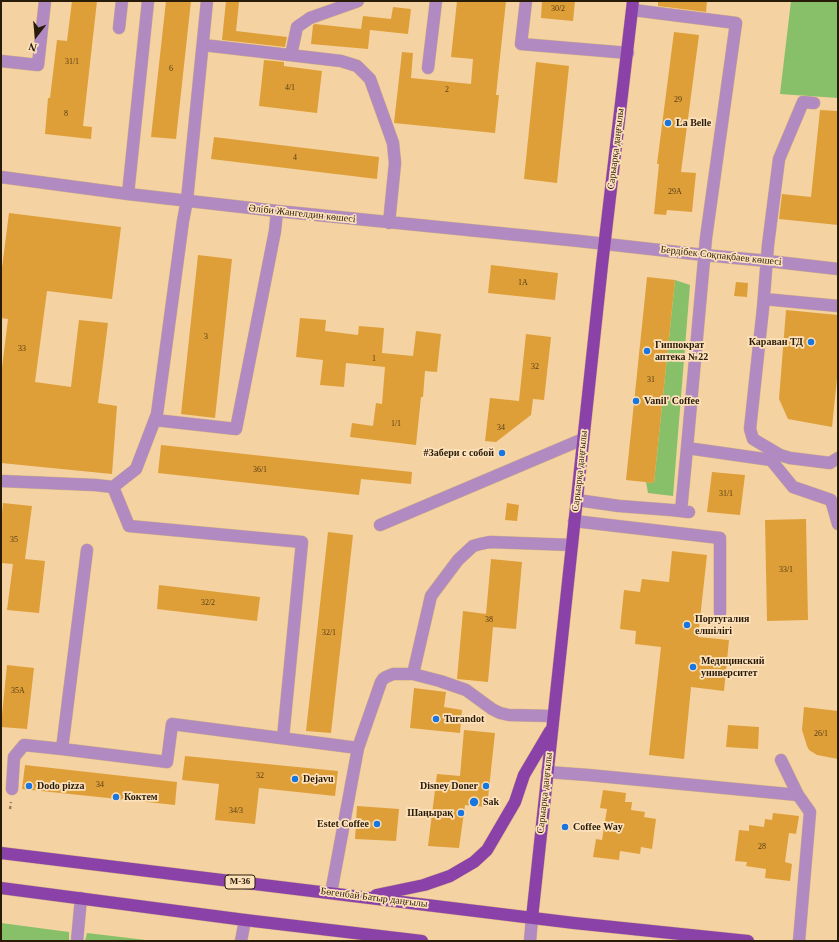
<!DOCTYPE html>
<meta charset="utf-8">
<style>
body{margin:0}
#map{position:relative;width:839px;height:942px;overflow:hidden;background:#f5d2a2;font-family:"Times New Roman",serif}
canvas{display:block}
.frame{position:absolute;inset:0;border:2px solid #281b08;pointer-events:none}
.north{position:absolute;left:16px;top:16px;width:40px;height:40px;-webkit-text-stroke:3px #fde1bb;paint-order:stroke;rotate:196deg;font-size:11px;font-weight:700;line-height:16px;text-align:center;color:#281b08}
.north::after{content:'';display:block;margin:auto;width:14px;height:18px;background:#281b08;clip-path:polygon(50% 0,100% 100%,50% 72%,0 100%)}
</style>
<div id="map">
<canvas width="839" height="942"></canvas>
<div class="frame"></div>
<div class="north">N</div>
</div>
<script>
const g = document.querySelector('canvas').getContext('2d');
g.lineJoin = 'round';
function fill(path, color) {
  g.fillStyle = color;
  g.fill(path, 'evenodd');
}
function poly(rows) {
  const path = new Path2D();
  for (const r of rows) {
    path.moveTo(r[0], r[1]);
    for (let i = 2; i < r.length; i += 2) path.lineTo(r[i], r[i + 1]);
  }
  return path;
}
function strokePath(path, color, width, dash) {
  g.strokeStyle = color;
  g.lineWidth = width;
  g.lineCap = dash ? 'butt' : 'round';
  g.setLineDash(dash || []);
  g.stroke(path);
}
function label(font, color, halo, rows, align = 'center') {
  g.font = font + ' "Times New Roman",serif';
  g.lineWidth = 3.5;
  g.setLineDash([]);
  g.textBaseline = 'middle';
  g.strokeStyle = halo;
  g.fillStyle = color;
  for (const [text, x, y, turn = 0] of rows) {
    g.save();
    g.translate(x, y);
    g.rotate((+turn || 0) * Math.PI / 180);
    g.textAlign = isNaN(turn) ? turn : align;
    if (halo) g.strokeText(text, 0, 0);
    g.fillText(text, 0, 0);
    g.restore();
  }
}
fill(poly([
 [791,1,838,1,838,98,780,94],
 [675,280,690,285,673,496,648,493,646,482,654,483],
 [1,923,69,932,69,941,1,941],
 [87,933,154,941,85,941]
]), '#87c068');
fill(poly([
 [72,1,97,1,83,126,92,127,91,139,45,134,48,98,50,98,57,40,67,41],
 [166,1,191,1,176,139,151,137],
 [226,1,239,2,236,31,287,37,285,47,222,40],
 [457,1,506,1,496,95,499,95,495,133,394,123,402,52,413,53,411,78,471,84,473,59,451,57],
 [542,1,575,1,573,21,541,18],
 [658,1,707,1,706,12,658,6],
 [393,7,411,9,408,34,361,29,363,16,391,19],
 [315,24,370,30,368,49,311,44,313,25],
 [674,32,699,35,681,172,696,173,692,212,667,210,666,215,654,214,659,164,657,164],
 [264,60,284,62,284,66,322,71,317,113,259,106],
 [536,62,569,66,557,183,524,179],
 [820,110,838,111,838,225,779,219,782,194,811,197],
 [214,137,379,157,377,179,211,159],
 [9,213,121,227,112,299,47,291,35,382,71,387,79,320,108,323,98,403,117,406,112,474,1,463,1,376,8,319,1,318,1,276],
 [198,255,232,259,215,418,181,414],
 [491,265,558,273,555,300,488,293],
 [647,277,675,280,654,483,626,480],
 [736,282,748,283,747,297,734,296],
 [786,310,838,315,838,369,832,427,788,419,779,399],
 [300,318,326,320,325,331,358,335,359,326,384,328,382,353,413,356,416,331,441,334,437,372,425,371,423,397,421,397,416,445,350,437,352,423,373,426,376,403,382,404,385,367,346,363,344,387,320,385,323,360,296,357],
 [526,334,551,337,544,400,533,399,531,415,496,442,485,441,490,398,519,401],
 [161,445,412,472,411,484,361,479,359,495,158,473],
 [712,472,745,475,740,515,707,512],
 [3,503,32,506,25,559,45,561,39,613,7,610,13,564,1,563,1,522],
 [507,503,519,505,517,521,505,520],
 [806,519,808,620,767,621,765,520],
 [328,532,353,535,331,733,306,731],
 [672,551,707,555,698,637,729,640,724,691,691,687,684,759,649,755,661,647,635,644,636,631,620,629,624,590,640,592,642,579,669,582],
 [491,559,522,562,516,629,493,627,488,682,457,679,463,611,486,614],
 [159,585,260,597,257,621,157,609],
 [7,665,34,668,27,729,1,727,1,714,2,715],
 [414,688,446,692,444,707,462,710,460,733,410,728],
 [804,707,838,711,838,759,817,755,809,750,807,746,802,730],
 [728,725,759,727,758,749,726,747],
 [464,730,495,733,487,807,465,805,459,848,428,846,437,774,460,776],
 [185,756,338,771,335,796,259,788,255,824,215,820,219,784,182,780],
 [25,765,177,782,175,805,22,789],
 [603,790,626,793,625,802,632,802,631,810,645,812,644,817,656,819,652,849,641,847,640,854,620,851,619,860,593,857,596,839,602,840,607,809,600,808],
 [357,806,399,809,396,841,355,839],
 [773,813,799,816,796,834,789,833,785,862,792,864,790,881,765,878,766,869,746,866,747,862,735,861,739,830,749,831,749,825,764,827,765,819,772,820]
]), '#de9f39');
const minor = poly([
 [526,1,521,44,628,53],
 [633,10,736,23,706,238,687,448,771,460,793,487,831,500,838,524],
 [119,28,122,1],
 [203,45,341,61,357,66,370,79,393,143,395,163,389,223],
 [291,55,297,27,310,18,358,1],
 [1,61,38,65,45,1],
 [428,68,436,1],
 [814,103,803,102,779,159,768,245,763,308,750,429,753,439,780,455,790,458,830,463,838,458],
 [1,177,128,194,277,211,579,241,704,255,768,261,838,269],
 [128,194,148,1],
 [764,299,838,306],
 [155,420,236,429,275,231,277,211],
 [1,481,95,485,113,487,136,469,157,414,183,221,187,200,207,1],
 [113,487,129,526,302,542,283,738],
 [577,500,619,506,671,510,689,512],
 [681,511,687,448],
 [574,521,720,538,720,613],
 [380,525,583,439],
 [87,550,62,749,167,762,172,724,358,748],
 [413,674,440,681,466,690,492,709,500,713,509,715,553,716],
 [781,760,798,795],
 [547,772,588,775,798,795,810,812,799,941],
 [12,789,14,757,24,745,62,749],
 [331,893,358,748,381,682,383,679,386,677,393,674,413,674,431,596,458,560,473,546,480,544,490,542,572,545],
 [77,941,81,898],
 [241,941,245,920],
 [530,941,532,918]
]);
const major = poly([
 [1,853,574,923,748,941],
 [1,888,245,920,422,941],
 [376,895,424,885,450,876,474,862,487,850,515,802,524,775,550,731],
 [532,918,602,265,633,1]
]);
strokePath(minor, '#d0b186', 13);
strokePath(major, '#d0b186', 13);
strokePath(poly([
 [10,809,11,802]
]), '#977e5b', 2.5, [3, 3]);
strokePath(minor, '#b08ac0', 12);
strokePath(major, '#8b42a8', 12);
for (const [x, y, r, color] of [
 [668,123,4,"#1776df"],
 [811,342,4,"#1776df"],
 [647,351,4,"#1776df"],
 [636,401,4,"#1776df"],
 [502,453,4,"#1776df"],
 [687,625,4,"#1776df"],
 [693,667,4,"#1776df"],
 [436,719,4,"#1776df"],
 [295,779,4,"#1776df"],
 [29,786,4,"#1776df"],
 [486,786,4,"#1776df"],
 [116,797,4,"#1776df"],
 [474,802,5,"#1776df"],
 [461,813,4,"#1776df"],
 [377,824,4,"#1776df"],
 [565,827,4,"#1776df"]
]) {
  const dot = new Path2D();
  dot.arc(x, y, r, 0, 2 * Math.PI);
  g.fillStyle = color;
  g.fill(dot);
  strokePath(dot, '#fde1bb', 1.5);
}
label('8px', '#563c14', null, [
 ["30/2",558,9],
 ["31/1",72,62],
 ["6",171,69],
 ["4/1",290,88],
 ["2",447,90],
 ["29",678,100],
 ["8",66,114],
 ["4",295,158],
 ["29А",675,192],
 ["1А",523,283],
 ["3",206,337],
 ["33",22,349],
 ["1",374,359],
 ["32",535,367],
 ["31",651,380],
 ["1/1",396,424],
 ["34",501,428],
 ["36/1",260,470],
 ["31/1",726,494],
 ["35",14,540],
 ["33/1",786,570],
 ["32/2",208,603],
 ["38",489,620],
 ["32/1",329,633],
 ["35А",18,691],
 ["26/1",821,734],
 ["32",260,776],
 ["34",100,785],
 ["34/3",236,811],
 ["28",762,847]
]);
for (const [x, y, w] of [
 [240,882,30]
]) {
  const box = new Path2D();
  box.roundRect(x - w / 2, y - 7, w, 14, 3);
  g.fillStyle = '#fde1bb';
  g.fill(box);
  strokePath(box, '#281b08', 1);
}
label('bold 9px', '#281b08', null, [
 ["M-36",240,882]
]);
label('bold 10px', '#281b08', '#fde1bb', [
 ["La Belle",676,123],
 ["Караван ТД",803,342,"right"],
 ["Гиппократ",655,345],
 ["аптека №22",655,357],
 ["Vanil' Coffee",644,401],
 ["#Забери с собой",494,453,"right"],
 ["Португалия",695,619],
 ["елшілігі",695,631],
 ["Медицинский",701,661],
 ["университет",701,673],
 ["Turandot",444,719],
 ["Dejavu",303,779],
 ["Dodo pizza",37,786],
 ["Disney Doner",478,786,"right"],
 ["Коктем",124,797],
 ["Sak",483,802],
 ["Шаңырақ",453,813,"right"],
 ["Estet Coffee",369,824,"right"],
 ["Coffee Way",573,827]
], 'left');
label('10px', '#281b08', '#fde1bb', [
 ["Сарыарқа даңғылы",616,149,-83],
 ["Әліби Жангелдин көшесі",302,214,6],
 ["Бердібек Соқпақбаев көшесі",721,256,6],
 ["Сарыарқа даңғылы",580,471,-84],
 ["Сарыарқа даңғылы",545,793,-84],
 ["Бөгенбай Батыр даңғылы",374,898,7]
]);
</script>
